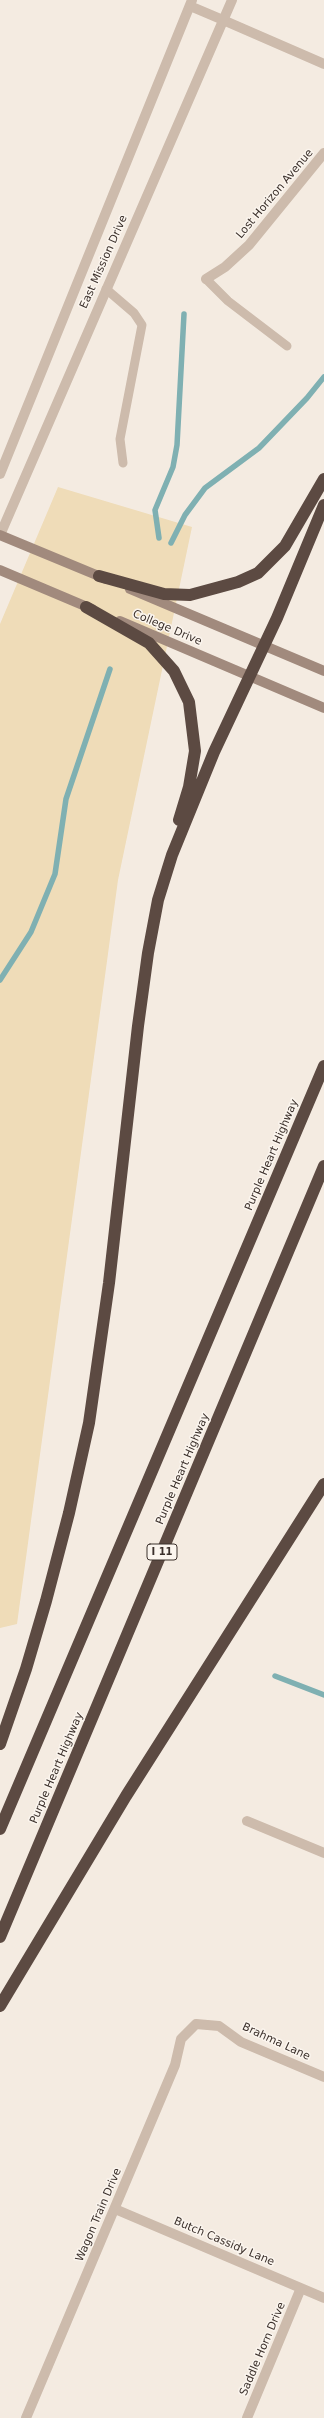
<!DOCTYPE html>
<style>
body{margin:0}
canvas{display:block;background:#f4ebe1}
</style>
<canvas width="324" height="2418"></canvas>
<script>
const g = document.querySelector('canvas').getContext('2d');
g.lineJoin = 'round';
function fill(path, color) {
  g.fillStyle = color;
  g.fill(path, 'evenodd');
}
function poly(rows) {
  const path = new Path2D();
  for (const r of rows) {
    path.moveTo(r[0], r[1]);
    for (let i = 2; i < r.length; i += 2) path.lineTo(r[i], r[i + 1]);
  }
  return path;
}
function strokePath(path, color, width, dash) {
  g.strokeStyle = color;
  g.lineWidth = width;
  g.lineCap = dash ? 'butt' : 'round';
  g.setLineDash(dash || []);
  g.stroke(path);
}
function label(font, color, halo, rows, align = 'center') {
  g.font = font + ' "DejaVu Sans",sans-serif';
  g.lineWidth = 3;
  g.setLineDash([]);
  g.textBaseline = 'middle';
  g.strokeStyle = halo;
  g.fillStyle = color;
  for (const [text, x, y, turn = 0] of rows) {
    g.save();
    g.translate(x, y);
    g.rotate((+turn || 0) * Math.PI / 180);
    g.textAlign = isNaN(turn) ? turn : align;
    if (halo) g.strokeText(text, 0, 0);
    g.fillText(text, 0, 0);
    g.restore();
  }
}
fill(poly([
 [58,487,192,527,118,880,17,1624,0,1628,0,624]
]), '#efdcb8');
strokePath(poly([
 [159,538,155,510,173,467,177,445,184,314],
 [171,543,185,515,205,488,259,448,307,398,324,377],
 [0,980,31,932,55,874,66,799,110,669],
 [275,1676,324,1695]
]), '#7fb0b2', 5.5);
strokePath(poly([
 [206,279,228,301,287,346],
 [106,289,134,313,142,325,120,439,123,463]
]), '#cdbbac', 9);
strokePath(poly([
 [223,20,324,64],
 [206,279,225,267,249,245,324,153],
 [247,1821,324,1853],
 [115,2209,324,2298],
 [26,2418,175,2065,181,2039,196,2024,219,2026,241,2042,324,2077],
 [247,2418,301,2288]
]), '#cdbbac', 10);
strokePath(poly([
 [190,6,223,20],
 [0,474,192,0],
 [0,535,232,0]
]), '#cdbbac', 10);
strokePath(poly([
 [0,535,106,579],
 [0,570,92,609],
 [130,589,324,671],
 [120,621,324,708]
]), '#a18a7d', 10);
strokePath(poly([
 [99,576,164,594,190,595,238,582,258,573,285,546,324,479],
 [86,607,149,643,174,671,189,702,195,751,189,787,179,820],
 [0,1744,26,1669,46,1601,69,1513,89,1423,109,1283,138,1026,148,953,158,900,172,855,214,752,277,618,324,505],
 [0,1829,324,1066],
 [0,1937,324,1166],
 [0,2006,126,1796,324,1484]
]), '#5c4a42', 12);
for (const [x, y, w] of [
 [162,1552,30]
]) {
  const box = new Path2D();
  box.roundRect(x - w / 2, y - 8, w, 16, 3);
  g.fillStyle = '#fbf5ee';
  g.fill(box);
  strokePath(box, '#3b302b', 1);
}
label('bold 10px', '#3b302b', null, [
 ["I 11",162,1552]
]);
label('11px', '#3b302b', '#fbf5ee', [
 ["Lost Horizon Avenue",275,194,-50],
 ["East Mission Drive",104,262,-66],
 ["College Drive",167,628,23],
 ["Purple Heart Highway",272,1155,-67],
 ["Purple Heart Highway",183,1469,-67],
 ["Purple Heart Highway",57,1768,-67],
 ["Brahma Lane",276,2042,25],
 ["Wagon Train Drive",99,2215,-67],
 ["Butch Cassidy Lane",224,2242,23],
 ["Saddle Horn Drive",263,2349,-67]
]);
</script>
